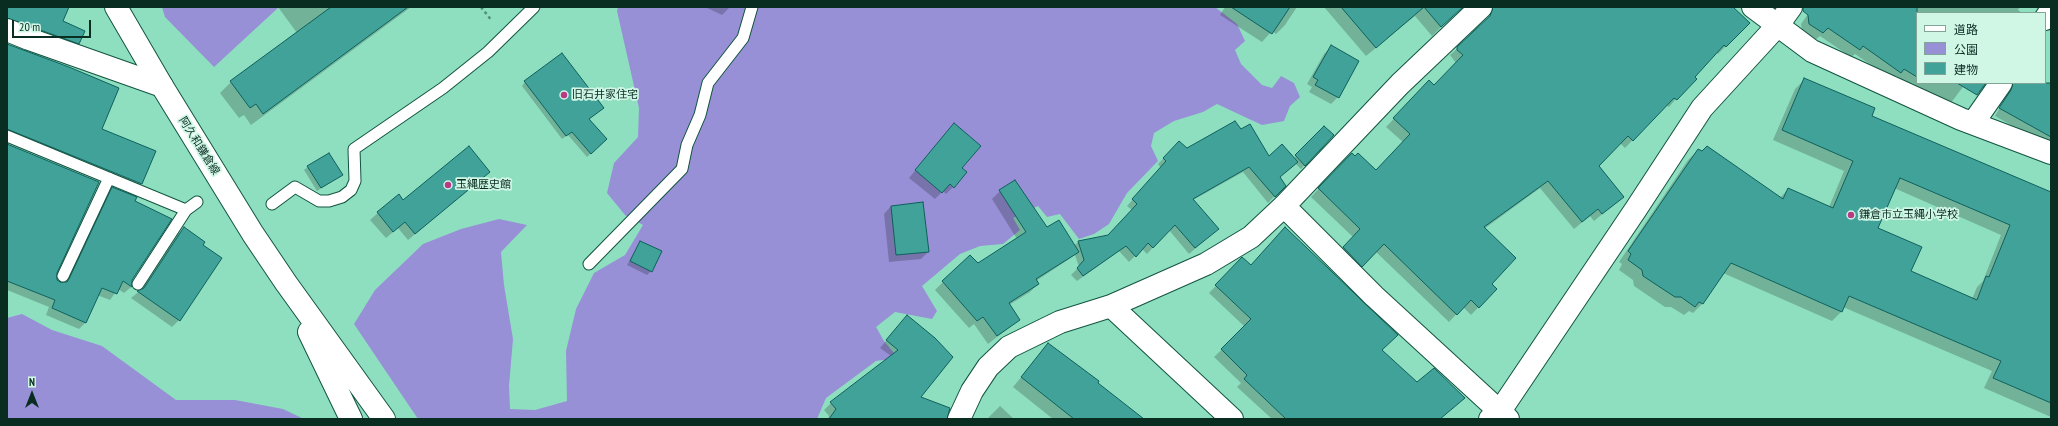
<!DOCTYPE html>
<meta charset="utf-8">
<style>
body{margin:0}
#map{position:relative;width:2058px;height:426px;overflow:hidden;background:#8edfc0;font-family:"PT Sans Narrow","Noto Sans JP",sans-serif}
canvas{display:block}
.frame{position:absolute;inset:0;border:8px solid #0a2d22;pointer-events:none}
.legend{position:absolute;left:1916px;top:12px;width:130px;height:72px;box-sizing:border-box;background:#d0f6e6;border:1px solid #81a698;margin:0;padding:5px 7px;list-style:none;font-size:12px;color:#0a2d22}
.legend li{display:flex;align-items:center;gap:8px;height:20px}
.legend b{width:20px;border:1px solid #81a698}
.north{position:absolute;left:12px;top:374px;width:40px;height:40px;-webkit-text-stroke:3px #d0f6e6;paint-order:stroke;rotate:0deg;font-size:11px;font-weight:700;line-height:16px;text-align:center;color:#0a2d22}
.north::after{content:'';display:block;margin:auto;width:14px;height:18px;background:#0a2d22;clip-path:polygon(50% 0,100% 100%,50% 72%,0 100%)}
.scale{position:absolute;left:12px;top:20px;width:79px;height:18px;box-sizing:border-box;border:2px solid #0a2d22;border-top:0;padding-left:5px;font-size:12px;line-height:14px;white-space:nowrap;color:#0a2d22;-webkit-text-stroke:3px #d0f6e6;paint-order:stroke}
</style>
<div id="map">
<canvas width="2058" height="426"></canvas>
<div class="frame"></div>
<ul class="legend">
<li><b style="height:5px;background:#fff"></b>道路</li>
<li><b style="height:11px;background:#9890d6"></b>公園</li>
<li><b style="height:11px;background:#41a29a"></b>建物</li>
</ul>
<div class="north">N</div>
<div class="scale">20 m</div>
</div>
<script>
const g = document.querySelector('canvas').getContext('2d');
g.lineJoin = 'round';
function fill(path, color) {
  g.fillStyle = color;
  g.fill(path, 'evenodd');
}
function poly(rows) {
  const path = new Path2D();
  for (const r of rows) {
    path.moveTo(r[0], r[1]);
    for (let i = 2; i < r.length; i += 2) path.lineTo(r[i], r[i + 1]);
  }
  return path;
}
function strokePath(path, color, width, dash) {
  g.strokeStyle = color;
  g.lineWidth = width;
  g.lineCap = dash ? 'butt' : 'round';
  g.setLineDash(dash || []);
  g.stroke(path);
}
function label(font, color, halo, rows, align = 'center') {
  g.font = font + ' "PT Sans Narrow","Noto Sans JP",sans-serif';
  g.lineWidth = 3.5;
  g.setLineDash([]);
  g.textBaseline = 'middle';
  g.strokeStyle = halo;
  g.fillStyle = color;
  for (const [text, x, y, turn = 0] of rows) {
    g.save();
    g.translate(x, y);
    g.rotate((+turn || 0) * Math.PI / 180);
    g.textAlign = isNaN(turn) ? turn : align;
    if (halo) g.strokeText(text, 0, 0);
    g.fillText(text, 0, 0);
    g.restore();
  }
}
fill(poly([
 [162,7,279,7,214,67,165,17],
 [618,7,1215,7,1237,24,1245,41,1235,50,1241,64,1262,85,1272,88,1281,76,1294,83,1300,97,1290,106,1284,121,1262,125,1217,104,1203,112,1174,121,1154,133,1151,146,1158,161,1127,193,1109,224,1094,234,1079,239,1060,214,1047,217,1038,206,1013,218,1020,230,1003,244,980,246,960,254,922,286,937,311,932,319,895,312,876,327,884,341,898,358,876,361,826,398,817,419,418,419,354,324,375,290,423,244,461,229,499,219,527,225,501,252,504,285,513,339,509,386,510,409,535,410,567,401,566,351,576,309,594,273,625,255,643,225,625,215,607,193,614,163,638,137,639,108,617,11],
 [22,314,52,330,102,346,176,400,235,400,283,409,304,419,7,419,7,318]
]), '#9890d6');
fill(poly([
 [7,7,68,7,62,21,79,43,72,50,7,27,7,19,77,44,77,42,7,17],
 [278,7,411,7,251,125,244,115,239,118,220,93,231,82,297,33],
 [705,7,730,7,722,15],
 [1225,7,1297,7,1285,25,1276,34,1272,31,1262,42,1220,15],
 [1324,7,1454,7,1448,20,1432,36,1415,16,1366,56],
 [1503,7,1731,7,1726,46,1718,54,1716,52,1669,107,1666,105,1625,148,1620,143,1598,166,1623,197,1594,221,1590,216,1574,229,1540,188,1484,229,1490,284,1496,289,1471,315,1463,307,1449,322,1375,251,1354,274,1336,255,1353,237,1311,197,1344,162,1375,171,1403,142,1386,127,1429,82,1434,86,1456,63,1450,55],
 [1813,7,2020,7,2018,10,2022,13,1917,13,1917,83,1966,83,1947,108,1912,83,1910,85,1896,76,1893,80,1855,54,1851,57,1820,36,1815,40,1802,32,1801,24],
 [7,44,100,130,154,152,141,184,134,191,20,143,32,113,7,103],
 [1331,47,1338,97,1331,104,1309,92,1312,87,1307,84,1324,54],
 [1805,79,1870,116,2051,193,2051,417,1984,388,1992,371,1843,307,1841,312,1832,321,1723,273,1702,304,1693,313,1689,311,1684,315,1671,307,1665,307,1634,286,1633,280,1619,270,1622,264,1619,262,1688,160,1698,150,1780,198,1788,189,1829,207,1844,171,1773,140,1795,89],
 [1894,188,2001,235,1983,281,1977,287,1972,299,1910,272,1876,229],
 [525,82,589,119,602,143,587,157,568,135,562,139,522,86],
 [2014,83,2045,83,2051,86,2051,148,1995,116],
 [1324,127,1332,135,1301,169,1295,163,1279,177,1284,186,1268,203,1243,172,1193,200,1211,235,1189,254,1169,230,1147,254,1142,249,1129,262,1119,251,1077,281,1071,275,1079,267,1075,255,1036,281,1038,284,1030,292,1009,305,1019,320,988,344,974,324,969,328,935,290,943,282,978,264,1017,239,992,199,1000,191,1046,229,1074,246,1078,242,1108,236,1132,210,1127,206,1161,168,1158,164,1179,142,1187,149,1241,130,1268,158,1294,158],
 [947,132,953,187,946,194,943,191,935,199,909,178],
 [7,145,56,273,56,280,60,283,65,283,106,195,113,188,134,201,131,287,124,293,118,289,110,300,97,295,86,322,79,329,46,315,49,307,7,290],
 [308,167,341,175,317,191,304,170],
 [489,172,408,240,398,228,386,238,370,220,398,195,403,202],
 [891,206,928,252,921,259,889,262,884,214],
 [184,228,202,245,179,320,172,327,131,298,141,290,177,235],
 [640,242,651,271,647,275,627,265],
 [1242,259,1250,266,1381,350,1417,383,1464,398,1440,419,1272,419,1237,387,1241,383,1214,357,1245,327,1209,293],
 [900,324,919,397,941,419,828,419,829,416,824,410,831,403,891,356,880,348],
 [1048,345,1062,355,1063,354,1098,381,1096,383,1144,419,1053,419,1013,387],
 [1000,406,1014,419,987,419]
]), '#0003');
const building = poly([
 [7,7,69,7,63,21,85,31,79,44,7,18,7,7],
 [331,7,408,7,263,114,256,104,250,108,230,81,331,7],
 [1231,7,1290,7,1272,34,1231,7],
 [1341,7,1463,7,1441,27,1424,7,1376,48,1341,7],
 [1493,7,1733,7,1750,23,1726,47,1724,45,1695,77,1697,79,1677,100,1674,98,1633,141,1628,136,1599,166,1624,197,1602,214,1598,209,1582,222,1548,181,1484,227,1516,258,1492,284,1497,289,1479,308,1471,300,1457,315,1384,244,1362,267,1343,247,1360,229,1318,188,1352,153,1355,156,1358,153,1376,170,1410,134,1393,118,1429,80,1434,85,1463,55,1457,50,1457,47,1490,16,1493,7],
 [1803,7,1917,7,1917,77,1904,69,1901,73,1863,46,1860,50,1828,28,1823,33,1809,24,1808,15,1803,11,1803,7],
 [7,44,69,67,119,88,102,129,156,151,142,184,7,129,7,44],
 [1331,45,1359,61,1339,98,1315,85,1318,80,1313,77,1331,45],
 [562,53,604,108,589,119,607,139,591,154,572,132,566,136,524,81,562,53],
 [1804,78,1875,108,1872,116,2051,192,2051,403,1993,378,2001,361,1849,296,1842,312,1731,263,1703,304,1699,302,1695,307,1681,297,1675,297,1643,276,1642,270,1628,260,1631,254,1628,251,1698,149,1702,151,1707,146,1783,199,1788,188,1833,208,1853,161,1782,130,1804,78],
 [1900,178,2010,225,1989,277,1986,276,1977,300,1911,271,1922,247,1878,228,1900,178],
 [1957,83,1986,83,1977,95,1957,83],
 [2013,83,2051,83,2051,137,1999,108,2011,90,2013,83],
 [1235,121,1241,129,1250,124,1269,156,1282,144,1298,162,1280,177,1286,186,1275,197,1249,167,1193,199,1219,229,1195,248,1175,225,1153,248,1148,243,1136,257,1126,246,1083,276,1077,268,1084,260,1078,241,1108,235,1137,204,1132,199,1166,161,1163,158,1179,141,1187,148,1235,121],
 [954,123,981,146,962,168,967,172,954,188,950,184,942,193,915,170,954,123],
 [1324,126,1334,135,1305,166,1295,155,1324,126],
 [7,144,99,182,57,273,57,280,60,282,67,282,69,279,112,187,137,197,135,201,172,219,132,280,132,287,123,281,117,294,102,288,86,323,52,308,55,300,7,281,7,144],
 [469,146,490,172,415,234,405,222,393,232,377,212,399,194,403,200,469,146],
 [329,153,343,175,321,188,307,166,329,153],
 [1015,180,1047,227,1059,220,1079,252,1036,279,1039,284,1009,303,1020,320,997,336,983,317,977,321,942,281,970,255,978,263,1026,232,999,190,1015,180],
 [923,202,929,252,896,255,891,206,923,202],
 [184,227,205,242,203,245,222,258,180,321,137,291,144,288,184,227],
 [1285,227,1398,335,1382,350,1417,382,1434,368,1465,398,1440,419,1286,419,1244,379,1247,375,1221,349,1251,319,1215,285,1242,257,1251,265,1285,227],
 [640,241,662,251,652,272,630,261,640,241],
 [907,315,935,338,953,357,921,397,950,408,947,419,829,419,836,409,830,402,898,350,886,340,907,315],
 [1048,343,1099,381,1098,383,1144,419,1074,419,1021,377,1048,343]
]);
fill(building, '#41a29a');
strokePath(building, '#0f605b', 1);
const service = poly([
 [7,136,186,210],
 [272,204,295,187,319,201,329,201,342,197,351,190,355,181,354,149,443,88,488,52,534,7],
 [589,264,682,169,687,145,700,115,708,83,743,38,752,7],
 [63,276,109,178],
 [138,284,186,210,197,202]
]);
const minor = poly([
 [1753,7,1812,51,1961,119,2051,153],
 [2045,19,2051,10],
 [7,30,29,39,162,86],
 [1973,123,2001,83],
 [1284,206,1374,296,1508,419],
 [1111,306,1232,419],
 [959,419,972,391,988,367,1009,347,1060,322,1111,306,1206,264,1251,237,1284,206,1400,84,1481,7]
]);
const tertiary = poly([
 [1490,419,1500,411,1636,209,1702,108,1778,25,1791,7]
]);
const secondary = poly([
 [116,7,162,86,253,234,286,283,384,419],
 [309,332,351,419]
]);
strokePath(service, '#125440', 13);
strokePath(minor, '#125440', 24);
strokePath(tertiary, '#125440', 24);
strokePath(secondary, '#125440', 24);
strokePath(poly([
 [481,7,492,21]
]), '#528f79', 2.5, [3, 3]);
strokePath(service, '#fff', 11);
strokePath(minor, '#fff', 22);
strokePath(tertiary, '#fff', 22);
strokePath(secondary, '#fff', 22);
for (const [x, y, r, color] of [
 [564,95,4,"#b93984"],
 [448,185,4,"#b93984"],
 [1851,215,4,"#b93984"]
]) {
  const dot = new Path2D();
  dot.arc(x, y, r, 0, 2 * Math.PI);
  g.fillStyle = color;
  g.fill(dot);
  strokePath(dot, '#d0f6e6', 1.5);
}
label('11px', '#0a2d22', '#d0f6e6', [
 ["旧石井家住宅",572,95],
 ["玉縄歴史館",456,185],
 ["鎌倉市立玉縄小学校",1859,215]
], 'left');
label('11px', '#0a2d22', '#d0f6e6', [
 ["阿久和鎌倉線",199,146,58]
]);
</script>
